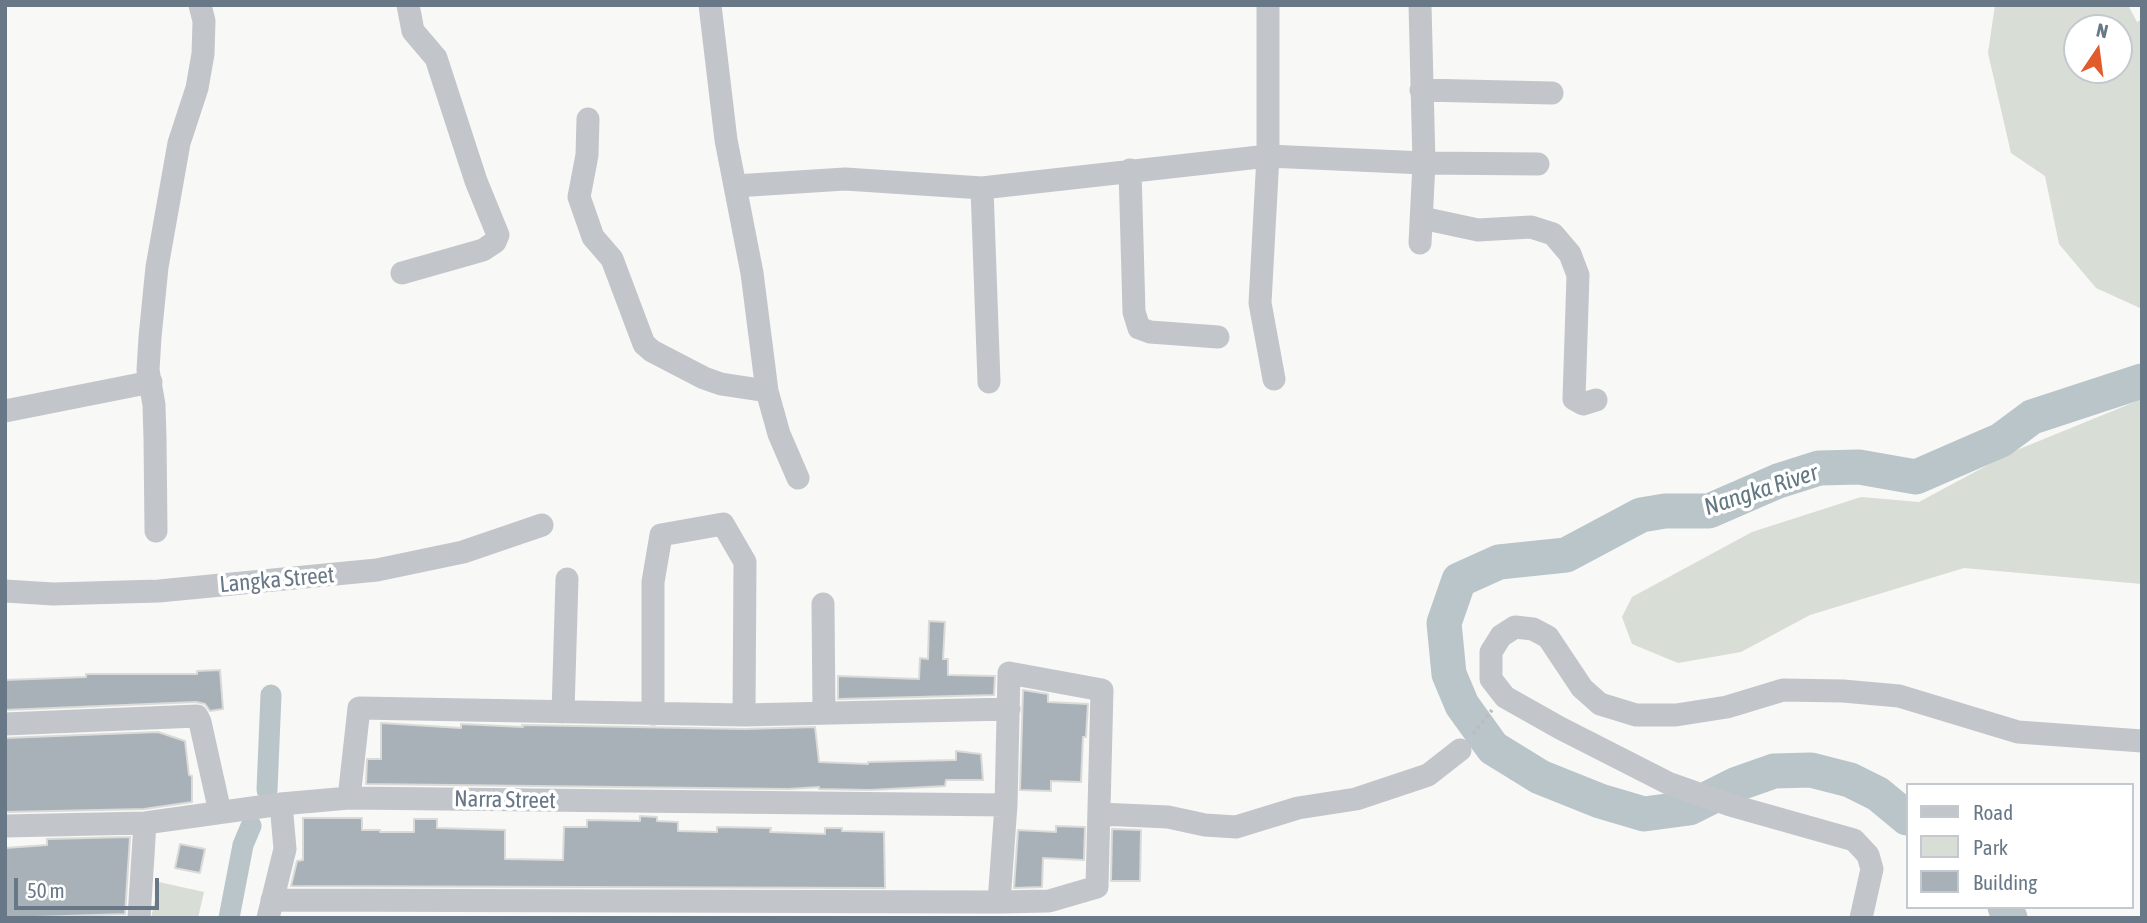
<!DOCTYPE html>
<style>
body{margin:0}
#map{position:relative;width:2147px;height:923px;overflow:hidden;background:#f8f8f6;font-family:"Asap Condensed",sans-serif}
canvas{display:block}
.frame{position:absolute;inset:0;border:7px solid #687887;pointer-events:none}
.legend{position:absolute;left:1906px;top:783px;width:228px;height:126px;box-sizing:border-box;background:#fff;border:2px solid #c3c9cf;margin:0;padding:9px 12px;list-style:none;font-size:21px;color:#687887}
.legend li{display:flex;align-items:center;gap:14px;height:35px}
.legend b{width:35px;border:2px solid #c3c9cf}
.north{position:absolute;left:2063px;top:14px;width:70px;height:70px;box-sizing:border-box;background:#fff;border:2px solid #c3c9cf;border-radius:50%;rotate:13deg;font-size:19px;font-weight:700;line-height:28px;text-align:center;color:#687887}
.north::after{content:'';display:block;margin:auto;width:24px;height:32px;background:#e25b2c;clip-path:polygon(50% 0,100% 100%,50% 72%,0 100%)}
.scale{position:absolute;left:14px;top:878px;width:145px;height:32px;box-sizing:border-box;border:4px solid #687887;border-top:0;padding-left:9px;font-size:21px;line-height:24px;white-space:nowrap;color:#687887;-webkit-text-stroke:5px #fff;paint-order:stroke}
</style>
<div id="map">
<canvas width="2147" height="923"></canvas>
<div class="frame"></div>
<ul class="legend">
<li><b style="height:9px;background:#c2c6ca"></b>Road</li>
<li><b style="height:19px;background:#d8ddd5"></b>Park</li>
<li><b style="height:19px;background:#a8b1b7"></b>Building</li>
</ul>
<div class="north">N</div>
<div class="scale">50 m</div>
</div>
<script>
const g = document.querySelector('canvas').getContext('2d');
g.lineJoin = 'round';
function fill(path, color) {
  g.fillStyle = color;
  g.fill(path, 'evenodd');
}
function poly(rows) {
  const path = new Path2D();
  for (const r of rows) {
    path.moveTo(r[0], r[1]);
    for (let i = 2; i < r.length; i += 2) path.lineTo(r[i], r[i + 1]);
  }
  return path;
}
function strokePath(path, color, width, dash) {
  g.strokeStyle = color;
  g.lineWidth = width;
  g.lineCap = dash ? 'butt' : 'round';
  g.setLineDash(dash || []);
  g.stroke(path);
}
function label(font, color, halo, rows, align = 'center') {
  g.font = font + ' "Asap Condensed",sans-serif';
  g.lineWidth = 7;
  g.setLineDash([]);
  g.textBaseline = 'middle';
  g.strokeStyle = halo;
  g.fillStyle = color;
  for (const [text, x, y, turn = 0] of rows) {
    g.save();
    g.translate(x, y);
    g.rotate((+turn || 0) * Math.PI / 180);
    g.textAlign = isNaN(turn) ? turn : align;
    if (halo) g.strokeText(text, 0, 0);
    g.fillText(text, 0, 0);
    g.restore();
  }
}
fill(poly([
 [1995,5,2128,5,2137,22,2142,19,2142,309,2096,288,2059,244,2045,176,2011,153,1988,53],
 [2077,28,2119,28,2119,70,2077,70],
 [2142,399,2142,584,1964,568,1810,615,1741,652,1678,663,1632,644,1622,617,1632,597,1752,532,1861,497,1919,502,2012,452],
 [159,882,204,892,198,918,151,918]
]), '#d8ddd5');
strokePath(poly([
 [267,790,271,695],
 [229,918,243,845,251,826]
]), '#bac5ca', 21);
strokePath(poly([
 [1907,818,1878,794,1850,780,1811,770,1774,771,1737,784,1689,808,1644,814,1600,801,1540,777,1493,748,1462,705,1449,674,1444,623,1459,580,1499,562,1566,555,1641,515,1665,511,1709,511,1778,481,1819,468,1859,467,1916,477,2001,440,2032,417,2142,381],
 [2005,907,2010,918]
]), '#bac5ca', 35);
const building = poly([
 [929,621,945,622,943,659,948,659,948,675,995,676,994,695,838,699,838,676,919,679,920,658,928,659,929,621],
 [220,670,223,709,210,711,205,704,196,702,5,710,5,680,86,677,86,674,197,674,197,671,220,670],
 [1023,690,1048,694,1048,702,1088,704,1086,737,1083,737,1081,782,1051,781,1051,791,1020,790,1023,690],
 [381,723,461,728,461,724,523,727,522,725,744,729,815,727,819,762,868,764,868,762,956,760,956,751,981,754,983,780,946,780,945,786,870,790,819,789,819,787,789,789,366,784,367,759,381,759,381,723],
 [158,732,185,741,189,775,192,776,192,802,144,809,5,812,5,738,158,732],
 [640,816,657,817,657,821,678,822,678,831,717,832,717,827,771,828,770,832,825,834,825,828,842,828,842,831,884,832,885,888,291,886,297,861,303,860,303,818,362,818,362,830,380,830,380,832,414,832,414,819,437,819,437,828,505,830,505,859,563,860,564,827,587,827,587,820,640,821,640,816],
 [1056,826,1085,827,1084,860,1043,858,1042,887,1014,888,1018,830,1056,832,1056,826],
 [1112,829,1141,830,1140,881,1111,881,1112,829],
 [130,837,125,914,5,918,5,848,47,845,47,839,130,837],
 [180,844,205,849,200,873,175,868,180,844]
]);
fill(building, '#a8b1b7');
strokePath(building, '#dadad8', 2);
strokePath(poly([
 [1473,734,1492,710]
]), '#babdc0', 3.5, [3.5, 3.5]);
strokePath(poly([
 [710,5,726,140,752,273,767,391,779,434,798,478],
 [1268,5,1268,156,1260,303,1274,379],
 [1421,90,1552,93],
 [588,119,587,155,579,197,593,237,612,259,644,344,652,351,704,378,721,384,767,391],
 [1130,170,1134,312,1139,328,1150,332,1218,337],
 [735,186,845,179,982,188,1268,156,1424,163,1420,5],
 [982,188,989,382],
 [1422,218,1478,230,1531,227,1553,234,1570,254,1578,275,1574,399,1583,404,1596,400],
 [1420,243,1424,163,1538,164],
 [402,273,483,250,495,242,498,235,476,181,436,58,413,31,408,5],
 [5,411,151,382],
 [156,531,155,438,154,405,148,370,150,337,157,267,179,143,197,88,203,54,204,21,200,5],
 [5,591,53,594,159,591,377,570,463,552,542,525],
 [823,604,824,713],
 [563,712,567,579],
 [653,714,653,582,661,535,723,524,745,562,744,715],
 [5,724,197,716,200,722,220,812],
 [349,798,359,708,744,715,1009,709],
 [1099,814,1168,817,1205,825,1236,827,1298,808,1356,799,1428,775,1460,750],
 [5,826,145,823,281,804,349,798,1006,805],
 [272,900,999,902,1049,901,1097,887,1102,690,1009,673,1006,805,999,902],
 [139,918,145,823],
 [268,918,285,849,281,804],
 [1861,918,1872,869,1868,855,1854,840,1730,805,1668,783,1560,728,1505,697,1491,679,1491,652,1501,636,1515,627,1533,629,1548,637,1582,688,1600,704,1636,715,1676,715,1727,707,1783,690,1843,691,1899,696,2018,732,2142,741]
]), '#c2c6ca', 23);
label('23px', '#687887', '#fff', [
 ["Langka Street",277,580,-5],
 ["Narra Street",505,800,1]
]);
label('italic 24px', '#637982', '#fff', [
 ["Nangka River",1761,490,-18]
]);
</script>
